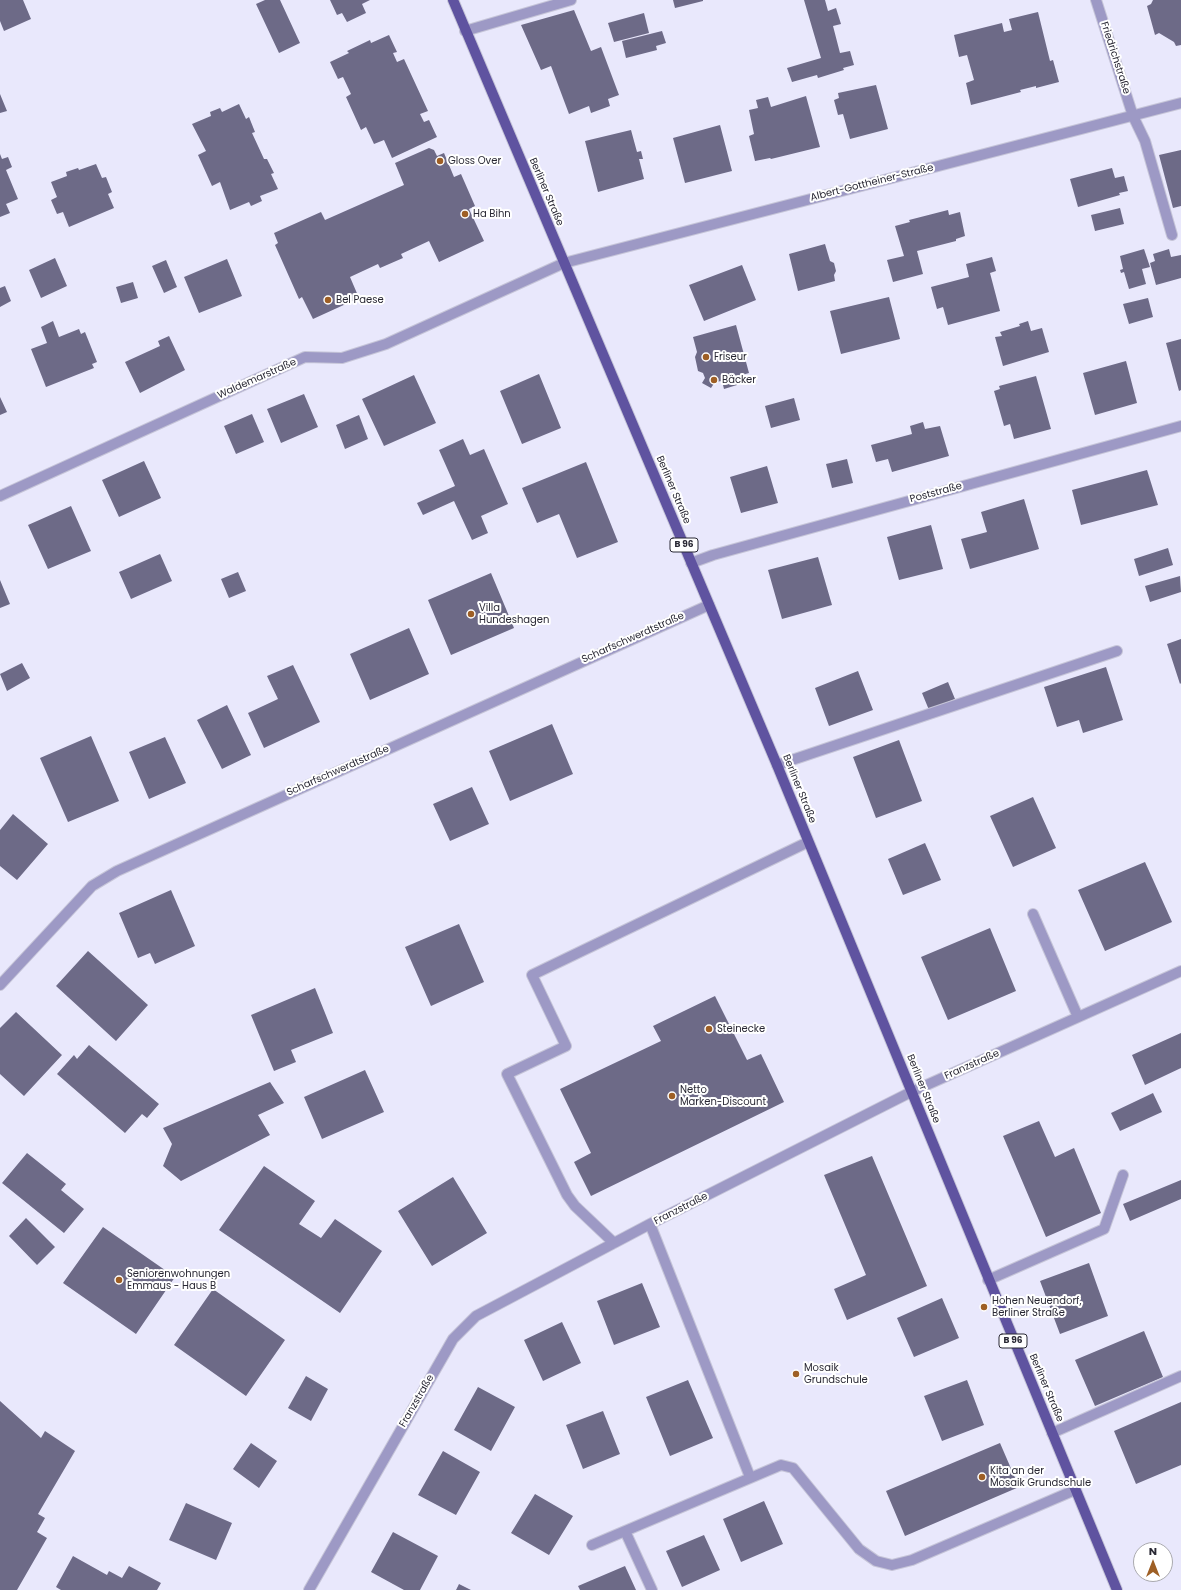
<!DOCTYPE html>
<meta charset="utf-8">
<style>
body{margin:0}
#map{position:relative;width:1181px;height:1590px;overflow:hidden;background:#e9e8fc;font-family:Poppins,sans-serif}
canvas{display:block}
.north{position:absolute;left:1133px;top:1542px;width:40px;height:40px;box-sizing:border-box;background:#fff;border:1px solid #a9a9ae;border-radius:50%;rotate:0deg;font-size:11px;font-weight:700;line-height:16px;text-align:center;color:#292834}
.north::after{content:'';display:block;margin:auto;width:14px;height:18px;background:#9e5f25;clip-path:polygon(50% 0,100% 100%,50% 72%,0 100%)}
</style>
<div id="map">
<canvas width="1181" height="1590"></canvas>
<div class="north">N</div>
</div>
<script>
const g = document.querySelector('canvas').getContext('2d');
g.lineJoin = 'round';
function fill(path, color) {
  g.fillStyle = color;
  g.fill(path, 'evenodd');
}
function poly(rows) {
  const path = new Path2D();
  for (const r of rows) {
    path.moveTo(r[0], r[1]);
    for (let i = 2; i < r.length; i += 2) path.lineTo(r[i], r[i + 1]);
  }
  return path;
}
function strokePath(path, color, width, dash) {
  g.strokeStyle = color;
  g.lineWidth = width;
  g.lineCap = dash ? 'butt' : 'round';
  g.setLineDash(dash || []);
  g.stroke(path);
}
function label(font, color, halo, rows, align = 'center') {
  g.font = font + ' Poppins,sans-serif';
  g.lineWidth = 4;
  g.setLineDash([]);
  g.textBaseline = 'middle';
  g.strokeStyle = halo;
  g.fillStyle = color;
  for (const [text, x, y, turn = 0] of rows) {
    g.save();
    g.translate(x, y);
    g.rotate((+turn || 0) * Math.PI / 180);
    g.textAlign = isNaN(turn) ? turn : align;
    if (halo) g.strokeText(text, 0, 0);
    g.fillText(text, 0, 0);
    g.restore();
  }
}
fill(poly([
 [0,0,23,0,31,19,4,31,0,21],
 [265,0,280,0,300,43,279,53,256,4],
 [330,0,370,0,362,4,366,13,347,22,342,13,337,15],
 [673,0,703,0,703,1,675,8],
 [804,0,825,0,828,11,836,8,841,24,833,26,840,53,850,51,854,65,843,68,844,70,818,78,817,75,792,82,787,68,821,58],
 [1153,0,1181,0,1181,45,1176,46,1174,42,1159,33,1155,35,1147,6,1151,4],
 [574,10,591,51,601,47,619,95,608,99,610,106,591,113,589,106,569,114,551,66,541,70,521,25],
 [1038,12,1050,61,1053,60,1059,82,1036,88,1036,86,1020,90,1021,92,971,105,966,83,974,80,967,55,959,57,954,35,1002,23,1004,32,1012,30,1009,19],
 [644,13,649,33,614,42,608,23],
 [662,31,666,43,656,46,657,50,626,58,622,41],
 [389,35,397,52,393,53,397,62,404,59,428,111,420,114,424,122,429,120,437,137,392,158,384,140,374,144,366,127,361,130,346,97,351,94,343,77,338,79,330,62,349,53,347,51,370,40,371,43],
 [876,85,888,129,850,139,843,114,838,115,834,100,839,98,838,93],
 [0,94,7,111,0,113],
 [806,96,820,147,771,159,770,158,755,161,749,136,754,134,749,110,758,108,756,100,768,97,771,107],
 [239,104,246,119,249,117,255,132,252,133,264,159,267,159,274,173,271,174,278,189,260,196,262,201,251,206,249,202,230,210,220,182,212,186,198,155,206,151,192,124,211,116,210,112,220,108,222,112],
 [720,125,732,171,685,183,673,138],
 [631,130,637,152,641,151,643,159,639,159,644,179,598,192,585,141],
 [429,148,434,150,437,156,444,153,454,177,461,174,475,206,469,209,484,241,439,262,429,241,401,254,403,258,380,268,378,264,350,277,359,298,313,319,302,297,299,299,275,245,278,243,274,233,321,212,325,220,404,185,395,163],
 [1181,150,1181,206,1173,208,1159,155],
 [0,154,2,159,8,157,12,167,6,170,18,199,6,204,10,213,0,217],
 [96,164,102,178,106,177,112,192,108,194,114,208,69,227,63,212,57,214,51,200,57,197,51,182,67,176,66,172,78,168,79,170],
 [1112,168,1115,178,1124,176,1128,191,1119,193,1120,195,1078,207,1070,179],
 [1120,208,1124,224,1095,231,1091,215],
 [948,210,949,215,960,212,965,236,956,239,956,241,917,251,923,274,893,282,887,260,904,256,895,226,910,222,909,220],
 [825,244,830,261,834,263,836,271,834,275,835,281,798,291,789,254],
 [1144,249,1150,267,1142,269,1146,284,1129,289,1124,272,1121,273,1120,270,1123,269,1120,256],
 [1169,249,1171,257,1181,255,1181,278,1156,285,1150,263,1155,261,1153,254],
 [992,257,996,271,990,273,1000,311,948,325,943,307,937,309,931,287,969,277,966,264],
 [55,258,67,286,41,298,29,270],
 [227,259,242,296,199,313,184,277],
 [166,260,177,287,164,293,152,266],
 [742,265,756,300,704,321,689,285],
 [133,282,138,298,121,303,116,287],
 [5,286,11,301,0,307,0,288],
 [889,297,900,339,841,354,830,311],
 [1148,298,1153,317,1129,324,1123,304],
 [53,321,59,337,79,329,81,334,85,332,97,362,92,364,94,368,46,387,31,349,47,343,41,327],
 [1028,321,1031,331,1042,328,1049,352,1003,366,995,337,1002,336,1000,332,1020,326,1019,324],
 [736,325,749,373,735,377,737,385,724,389,722,381,715,382,711,388,702,383,705,378,703,373,698,371,695,357,697,352,693,337],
 [169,336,185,370,140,393,125,362,160,346,158,341],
 [1181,339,1181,390,1179,391,1166,343],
 [1126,361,1137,403,1095,415,1083,373],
 [539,374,561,428,522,444,500,391],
 [414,375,436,423,384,446,362,399],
 [1036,376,1051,429,1014,439,1010,424,1004,426,994,391,1000,389,999,386],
 [304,394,318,427,281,443,267,409],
 [0,397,7,412,0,415],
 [794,398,800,420,771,428,765,406],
 [252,414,264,442,236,454,224,426],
 [359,415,368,439,345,449,336,425],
 [923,422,925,429,940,426,949,456,892,472,888,459,876,462,871,445,912,434,910,426],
 [463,439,470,455,484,449,508,504,481,516,488,533,472,540,454,501,423,515,417,503,455,486,439,450],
 [847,459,853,483,832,488,826,464],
 [144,461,161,498,119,517,102,480],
 [586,462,618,542,577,558,559,514,537,523,522,488],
 [767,466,778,503,741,513,730,477],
 [1147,470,1158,505,1081,525,1072,490],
 [1024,499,1039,549,970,569,961,539,987,532,981,512],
 [71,506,91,551,48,569,28,525],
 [931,525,943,569,899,580,887,537],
 [1168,548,1173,565,1139,576,1134,559],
 [160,554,172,581,131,599,119,572],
 [818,557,832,605,782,619,768,570],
 [238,572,246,591,229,598,221,579],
 [491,573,514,628,451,655,428,600],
 [1180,576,1181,592,1150,602,1145,586],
 [0,580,10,604,0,608],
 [409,628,429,674,370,700,350,654],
 [1181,639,1181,683,1180,684,1167,644],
 [22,663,30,678,7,691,0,674],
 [293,665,320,722,264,748,248,713,278,699,267,676],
 [1106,667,1123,720,1083,733,1079,720,1057,727,1044,687],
 [858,671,873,710,829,726,815,688],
 [948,682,955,699,929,710,922,693],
 [227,705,251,755,222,769,197,720],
 [552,724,573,774,510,801,489,751],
 [91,736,119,801,68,822,40,758],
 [165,737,186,783,149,799,129,752],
 [899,740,922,801,876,818,853,757],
 [472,787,489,824,450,841,433,804],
 [1033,797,1056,848,1013,867,990,816],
 [13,814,48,844,17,880,0,866,0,830],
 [925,843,941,880,903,895,888,859],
 [1145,862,1172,922,1105,951,1078,890],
 [171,890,195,946,155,964,150,953,138,958,119,913],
 [459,924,484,982,431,1006,405,947],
 [990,928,1016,991,948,1020,921,957],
 [88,951,148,1005,116,1041,56,986],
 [315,988,333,1033,291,1050,296,1062,274,1071,251,1015],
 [715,996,747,1060,761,1054,784,1102,591,1196,574,1162,591,1153,560,1089,661,1041,653,1026],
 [16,1012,62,1055,24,1096,0,1074,0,1028],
 [1181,1033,1181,1068,1145,1085,1132,1055],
 [89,1045,159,1104,147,1118,142,1114,125,1133,57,1074,74,1055,77,1059],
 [365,1070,384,1112,322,1139,304,1097],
 [270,1082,284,1103,258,1115,270,1135,181,1181,163,1166,172,1144,163,1128],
 [1153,1093,1162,1112,1120,1131,1111,1113],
 [1039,1121,1055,1157,1074,1148,1101,1213,1046,1237,1003,1136],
 [27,1153,66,1184,61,1190,84,1209,64,1233,2,1183],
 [872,1156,927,1286,847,1320,834,1289,866,1275,824,1175],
 [264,1166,315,1201,299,1224,321,1238,335,1219,382,1251,340,1313,219,1230],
 [453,1177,487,1233,432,1266,398,1211],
 [1181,1180,1181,1199,1130,1221,1123,1204],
 [26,1218,55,1247,37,1265,9,1236],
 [103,1227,175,1277,136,1334,63,1283],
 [1089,1263,1108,1316,1060,1334,1040,1281],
 [642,1283,660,1327,614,1345,597,1301],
 [213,1289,285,1340,246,1396,174,1345],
 [942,1298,959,1338,914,1357,897,1318],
 [562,1322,581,1363,543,1381,524,1340],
 [1144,1331,1163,1377,1095,1406,1075,1360],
 [306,1376,328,1389,311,1421,288,1408],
 [688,1380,713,1438,670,1456,646,1397],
 [967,1380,984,1425,942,1441,924,1396],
 [478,1387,515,1407,491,1451,454,1430],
 [0,1401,41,1438,45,1431,75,1451,38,1514,45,1518,37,1532,47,1538,17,1590,0,1590],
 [1181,1402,1181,1465,1136,1484,1114,1431],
 [603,1411,620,1454,583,1469,566,1425],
 [251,1443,277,1461,259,1488,233,1469],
 [1000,1443,1019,1487,905,1536,886,1491],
 [443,1451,480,1472,456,1515,418,1495],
 [535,1494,573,1516,549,1555,511,1533],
 [764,1501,783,1544,741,1562,723,1519],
 [186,1503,232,1523,216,1560,169,1540],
 [393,1532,438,1556,420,1590,404,1590,371,1572],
 [704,1535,720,1570,682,1587,666,1551],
 [73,1556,107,1575,109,1571,122,1578,129,1566,161,1583,157,1590,61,1590,56,1587],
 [625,1566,636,1590,580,1590,578,1586],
 [459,1584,471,1590,456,1590]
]), '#6d6a87');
const minor = poly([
 [1096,0,1133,116,1145,141,1172,235],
 [465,31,571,0],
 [0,496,305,357,342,358,386,344,564,263,1181,103],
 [691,563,713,555,1181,426],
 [777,765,1117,651],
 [1033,914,1078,1017],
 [0,985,92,886,117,871,709,605],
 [650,1224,750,1477],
 [614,1243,575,1206,567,1195,507,1074,566,1046,532,975,808,842],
 [988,1280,1104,1229,1123,1175],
 [1052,1433,1181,1376],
 [625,1531,652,1590],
 [592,1545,781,1465,793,1468,859,1549,876,1561,892,1565,912,1560,1075,1490],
 [309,1590,453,1339,476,1316,650,1224,911,1092,1181,971]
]);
const major = poly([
 [453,0,777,765,1117,1590]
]);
strokePath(minor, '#c6c5d8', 12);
strokePath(major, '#c6c5d8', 12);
strokePath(minor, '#9d99c5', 10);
strokePath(major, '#5f53a0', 10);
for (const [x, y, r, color] of [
 [440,161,4,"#9e5f25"],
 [465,214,4,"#9e5f25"],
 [328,300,4,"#9e5f25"],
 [706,357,4,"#9e5f25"],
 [714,380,4,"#9e5f25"],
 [471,614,4,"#9e5f25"],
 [709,1029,4,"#9e5f25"],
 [672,1096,4,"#9e5f25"],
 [119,1280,4,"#9e5f25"],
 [984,1307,4,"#9e5f25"],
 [796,1374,4,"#9e5f25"],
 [982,1477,4,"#9e5f25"]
]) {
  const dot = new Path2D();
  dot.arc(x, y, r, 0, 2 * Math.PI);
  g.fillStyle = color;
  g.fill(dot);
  strokePath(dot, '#fff', 1.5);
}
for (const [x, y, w] of [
 [684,545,28],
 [1013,1341,28]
]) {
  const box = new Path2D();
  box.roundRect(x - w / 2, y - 7, w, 14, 3);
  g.fillStyle = '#fff';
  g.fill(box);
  strokePath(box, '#292834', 1);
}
label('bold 9px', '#292834', null, [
 ["B 96",684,545],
 ["B 96",1013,1341]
]);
label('10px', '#292834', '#fff', [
 ["Friedrichstraße",1115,58,72],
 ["Albert-Gottheiner-Straße",872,183,-14],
 ["Berliner Straße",546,192,67],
 ["Waldemarstraße",257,379,-24],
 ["Berliner Straße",673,490,67],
 ["Poststraße",936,493,-15],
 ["Scharfschwerdtstraße",633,638,-24],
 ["Scharfschwerdtstraße",338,771,-24],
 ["Berliner Straße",799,789,68],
 ["Franzstraße",972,1065,-24],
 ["Berliner Straße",923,1089,68],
 ["Franzstraße",681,1209,-27],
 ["Berliner Straße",1046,1388,67],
 ["Franzstraße",417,1401,-60]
]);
label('10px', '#292834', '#fff', [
 ["Gloss Over",448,161],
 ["Ha Bihn",473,214],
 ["Bel Paese",336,300],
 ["Friseur",714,357],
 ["Bäcker",722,380],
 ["Villa",479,608],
 ["Hundeshagen",479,620],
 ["Steinecke",717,1029],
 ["Netto",680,1090],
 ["Marken-Discount",680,1102],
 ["Seniorenwohnungen",127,1274],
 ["Emmaus - Haus B",127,1286],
 ["Hohen Neuendorf,",992,1301],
 ["Berliner Straße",992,1313],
 ["Mosaik",804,1368],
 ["Grundschule",804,1380],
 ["Kita an der",990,1471],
 ["Mosaik Grundschule",990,1483]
], 'left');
</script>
